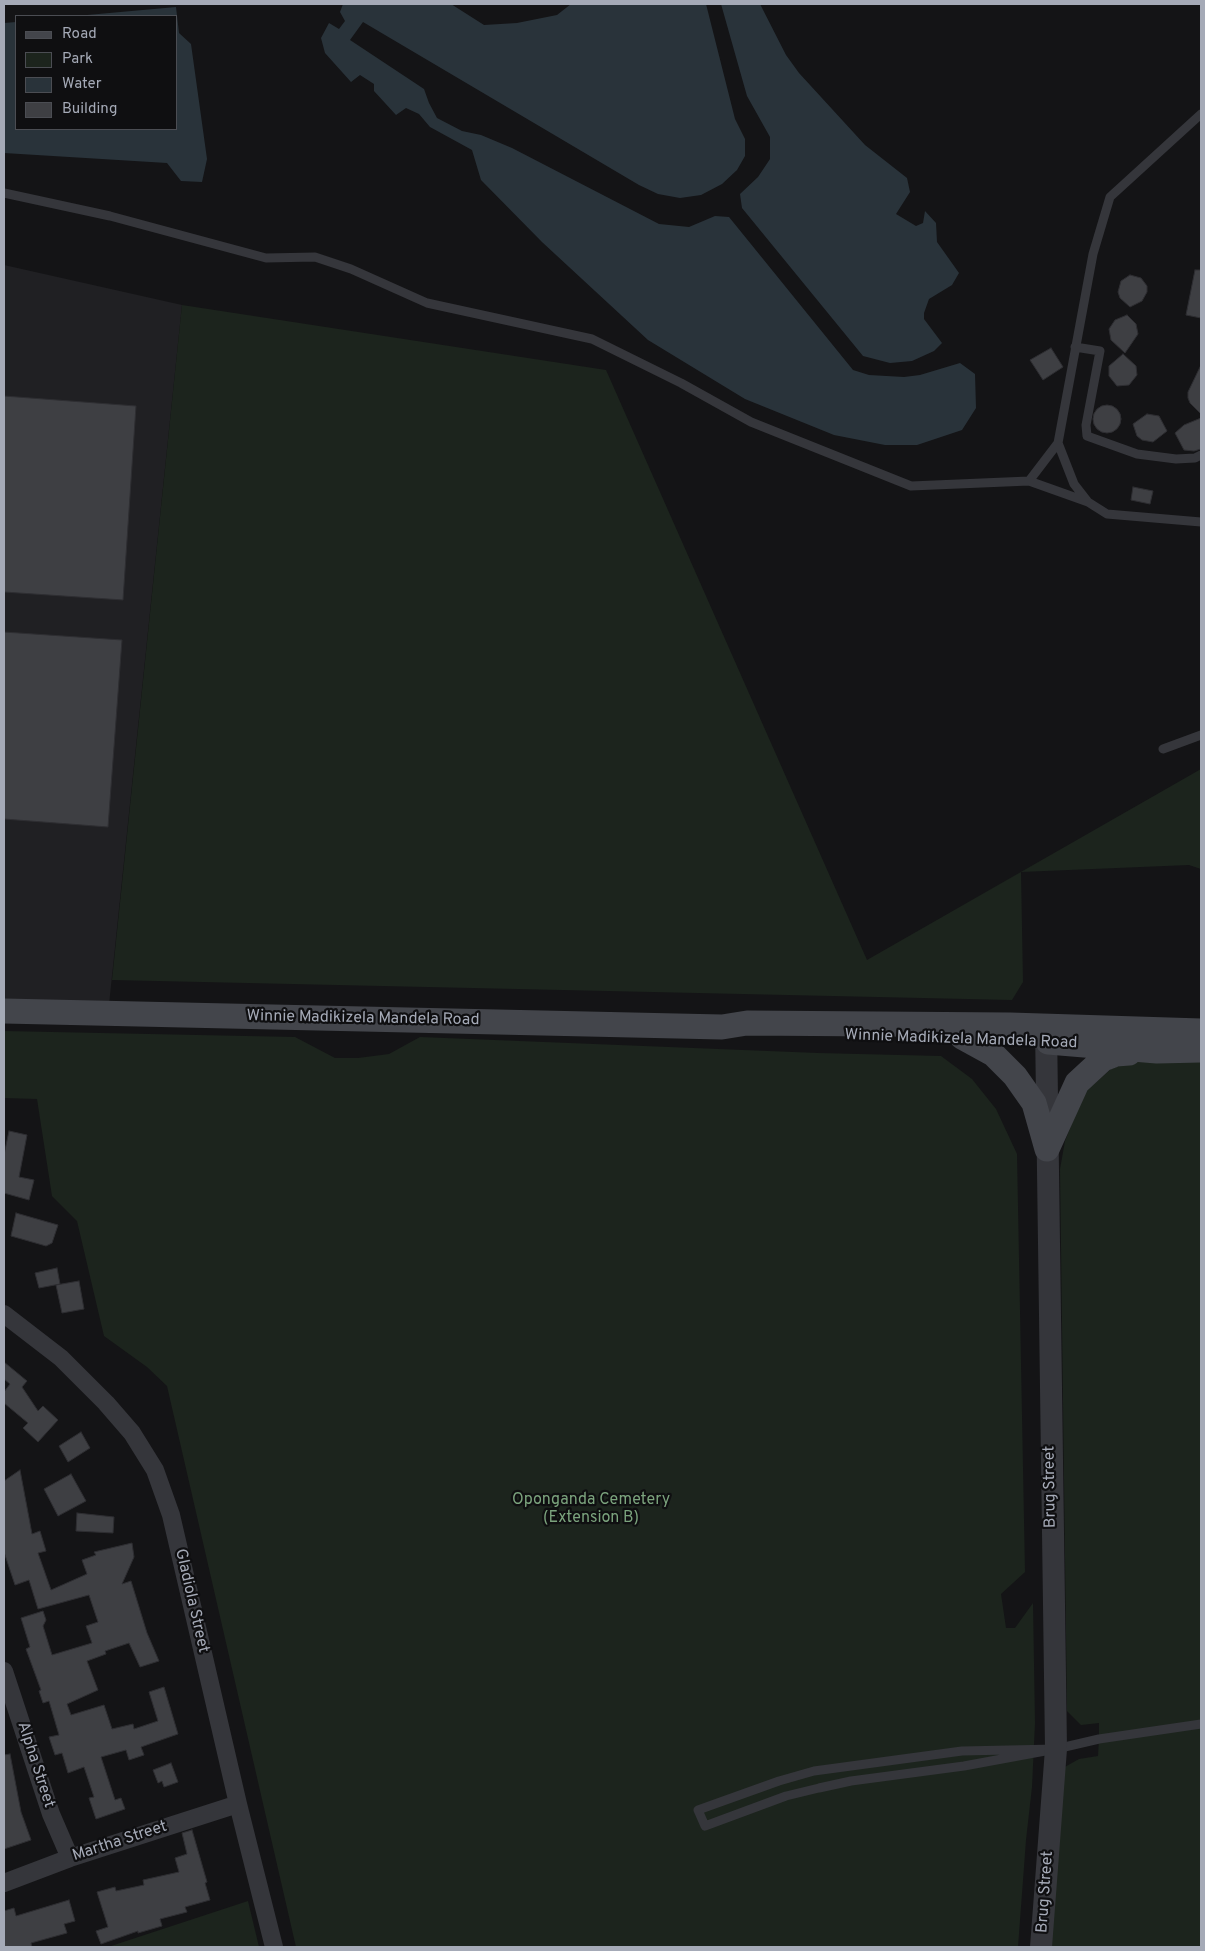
<!DOCTYPE html>
<style>
body{margin:0}
#map{position:relative;width:1205px;height:1951px;overflow:hidden;background:#141416;font-family:Overpass,sans-serif}
canvas{display:block}
.frame{position:absolute;inset:0;border:5px solid #a5aab7;pointer-events:none}
.legend{position:absolute;left:15px;top:15px;width:162px;height:115px;box-sizing:border-box;background:#0f0f11;border:1px solid #4b4d53;margin:0;padding:6px 9px;list-style:none;font-size:15px;color:#a5aab7}
.legend li{display:flex;align-items:center;gap:10px;height:25px}
.legend b{width:25px;border:1px solid #4b4d53}
</style>
<div id="map">
<canvas width="1205" height="1951"></canvas>
<div class="frame"></div>
<ul class="legend">
<li><b style="height:6px;background:#43454b"></b>Road</li>
<li><b style="height:14px;background:#1c241d"></b>Park</li>
<li><b style="height:14px;background:#29333a"></b>Water</li>
<li><b style="height:14px;background:#3e3f43"></b>Building</li>
</ul>
</div>
<script>
const g = document.querySelector('canvas').getContext('2d');
g.lineJoin = 'round';
function fill(path, color) {
  g.fillStyle = color;
  g.fill(path, 'evenodd');
}
function poly(rows) {
  const path = new Path2D();
  for (const r of rows) {
    if (r.length === 3) {
      path.moveTo(r[0] + r[2], r[1]);
      path.arc(r[0], r[1], r[2], 0, 2 * Math.PI);
      continue;
    }
    path.moveTo(r[0], r[1]);
    for (let i = 2; i < r.length; i += 2) path.lineTo(r[i], r[i + 1]);
  }
  return path;
}
function strokePath(path, color, width, dash) {
  g.strokeStyle = color;
  g.lineWidth = width;
  g.lineCap = dash ? 'butt' : 'round';
  g.setLineDash(dash || []);
  g.stroke(path);
}
function label(font, color, halo, rows, align = 'center') {
  g.font = font + ' Overpass,sans-serif';
  g.lineWidth = 4.5;
  g.setLineDash([]);
  g.textBaseline = 'middle';
  g.strokeStyle = halo;
  g.fillStyle = color;
  for (const [text, x, y, turn = 0] of rows) {
    g.save();
    g.translate(x, y);
    g.rotate((+turn || 0) * Math.PI / 180);
    g.textAlign = isNaN(turn) ? turn : align;
    if (halo) g.strokeText(text, 0, 0);
    g.fillText(text, 0, 0);
    g.restore();
  }
}
fill(poly([
 [4,265,182,305,108,1014,4,1011]
]), '#202023');
fill(poly([
 [182,305,606,370,867,960,1201,769,1201,869,1189,865,1021,872,1023,982,1012,1000,112,980],
 [4,1031,295,1037,335,1058,358,1058,389,1054,420,1037,818,1053,941,1056,972,1079,996,1109,1017,1154,1025,1572,1001,1594,1006,1628,1015,1628,1033,1603,1035,1723,1032,1787,1026,1840,1018,1947,296,1947,167,1386,147,1367,104,1336,77,1221,52,1196,37,1099,4,1098],
 [1201,1059,1201,1947,1051,1947,1063,1768,1079,1759,1098,1756,1099,1739,1099,1723,1081,1725,1067,1711,1060,1169,1065,1141,1084,1093,1111,1069,1132,1061],
 [248,1901,259,1947,108,1947]
]), '#1c241d');
fill(poly([
 [343,4,451,4,484,25,517,23,557,15,571,4,706,4,735,119,745,139,745,156,737,170,722,184,701,195,680,198,658,194,639,185,363,22,350,40,424,89,429,103,437,118,462,131,481,135,512,148,659,224,689,227,715,216,729,217,853,370,869,375,904,377,920,375,960,363,975,374,976,408,962,430,917,445,885,445,834,435,745,399,648,340,542,242,481,180,472,150,430,127,419,114,406,108,396,115,374,91,374,84,360,75,351,82,325,53,321,38,329,23,339,29,345,21,340,12],
 [721,4,760,4,786,55,799,73,865,145,907,178,910,192,896,214,916,226,923,223,925,211,936,223,937,242,959,273,952,285,929,299,924,313,924,319,942,343,934,351,912,361,890,363,863,356,742,208,740,194,758,177,770,159,770,137,747,96],
 [176,7,179,33,191,44,207,159,202,182,181,181,167,163,4,153,4,23,16,22,16,129,176,129,176,16,76,16]
]), '#29333a');
const building = poly([
 [1195,270,1201,270,1201,318,1186,315,1195,270],
 [1130,275,1141,278,1147,286,1147,292,1142,301,1130,307,1120,298,1118,292,1121,281,1130,275],
 [1127,315,1136,324,1138,334,1125,353,1111,340,1109,329,1115,320,1127,315],
 [1051,348,1063,367,1043,380,1030,360,1051,348],
 [1123,354,1136,366,1137,375,1129,385,1117,386,1109,376,1109,366,1123,354],
 [1201,365,1201,414,1190,403,1188,398,1188,392,1201,365],
 [4,396,136,406,123,600,4,592,4,396],
 [1107,419,14],
 [1147,414,1159,416,1167,431,1153,442,1142,440,1137,436,1133,424,1147,414],
 [1201,418,1201,449,1194,451,1184,450,1175,433,1184,425,1201,418],
 [1133,487,1153,491,1150,504,1131,500,1133,487],
 [4,632,122,640,108,827,4,819,4,632],
 [9,1131,27,1135,19,1177,34,1180,29,1200,4,1193,4,1155,9,1131],
 [16,1213,58,1225,52,1243,46,1246,11,1236,16,1213],
 [57,1268,60,1284,39,1288,35,1273,57,1268],
 [79,1281,84,1309,62,1313,56,1285,79,1281],
 [4,1362,27,1381,22,1387,38,1411,43,1406,58,1420,38,1442,23,1428,28,1423,4,1403,4,1392,10,1384,4,1379,4,1362],
 [81,1432,90,1448,68,1462,59,1446,81,1432],
 [20,1470,32,1534,40,1531,46,1551,38,1553,51,1590,87,1574,82,1560,96,1555,94,1552,132,1543,134,1557,122,1584,131,1581,147,1633,159,1661,140,1667,129,1643,105,1651,106,1654,87,1661,98,1690,67,1704,71,1715,104,1705,112,1729,133,1724,134,1729,158,1721,149,1692,164,1687,178,1734,141,1747,144,1755,129,1760,126,1750,101,1757,115,1800,121,1798,125,1809,96,1819,89,1798,94,1797,84,1767,68,1773,62,1753,55,1755,49,1737,59,1735,49,1701,43,1703,39,1691,41,1690,26,1649,30,1647,21,1618,43,1611,46,1620,43,1626,52,1655,92,1643,86,1626,98,1622,89,1595,38,1609,29,1580,15,1585,4,1552,4,1481,20,1470],
 [71,1474,86,1501,58,1516,44,1489,71,1474],
 [77,1513,114,1517,113,1533,76,1531,77,1513],
 [10,1754,21,1812,31,1840,4,1849,4,1755,10,1754],
 [171,1763,178,1782,164,1787,162,1781,158,1783,153,1770,171,1763],
 [192,1830,207,1882,205,1883,210,1900,185,1907,187,1912,160,1919,162,1926,138,1933,138,1931,101,1944,96,1931,108,1927,97,1892,115,1887,116,1891,144,1885,143,1880,179,1872,175,1858,187,1854,182,1833,192,1830],
 [69,1900,75,1921,64,1924,67,1933,31,1943,32,1947,4,1947,4,1911,14,1908,16,1916,69,1900]
]);
fill(building, '#3e3f43');
strokePath(building, '#2e2e32', 1);
strokePath(poly([
 [4,193,110,216,266,258,315,257,351,269,427,303,592,339,681,383,751,422,911,486,1029,481,1058,443,1093,254,1110,197,1201,114],
 [1075,347,1100,351,1086,425,1087,436,1137,454,1176,459,1195,458,1201,455],
 [1058,443,1074,484,1088,502,1107,514,1201,522],
 [1029,481,1088,502],
 [1163,749,1201,735],
 [1055,1749,962,1751,814,1771,779,1781,698,1810,705,1826,786,1796,819,1788,851,1781,964,1766,1056,1749,1099,1739,1201,1724]
]), '#35363b', 9);
strokePath(poly([
 [4,1314,61,1358,106,1403,132,1433,155,1470,171,1515,238,1804,274,1947],
 [4,1671,51,1814,70,1858],
 [4,1883,70,1858,238,1804]
]), '#35363b', 18);
strokePath(poly([
 [1041,1947,1056,1749,1046,1026]
]), '#35363b', 22);
strokePath(poly([
 [4,1011,722,1027,747,1023,1010,1025,1201,1031],
 [962,1037,993,1054,1015,1076,1034,1103,1047,1149],
 [1048,1042,1157,1051,1201,1050],
 [1047,1149,1077,1083,1103,1059,1116,1054,1129,1053]
]), '#43454b', 25);
label('16px', '#a5aab7', '#0f0f11', [
 ["Winnie Madikizela Mandela Road",363,1019,1],
 ["Winnie Madikizela Mandela Road",961,1040,2],
 ["Brug Street",1051,1487,-91],
 ["Gladiola Street",191,1601,77],
 ["Alpha Street",35,1765,72],
 ["Martha Street",120,1842,-18],
 ["Brug Street",1046,1892,-86]
]);
label('16px', '#7ba37d', '#0f0f11', [
 ["Oponganda Cemetery",591,1501],
 ["(Extension B)",591,1519]
]);
</script>
